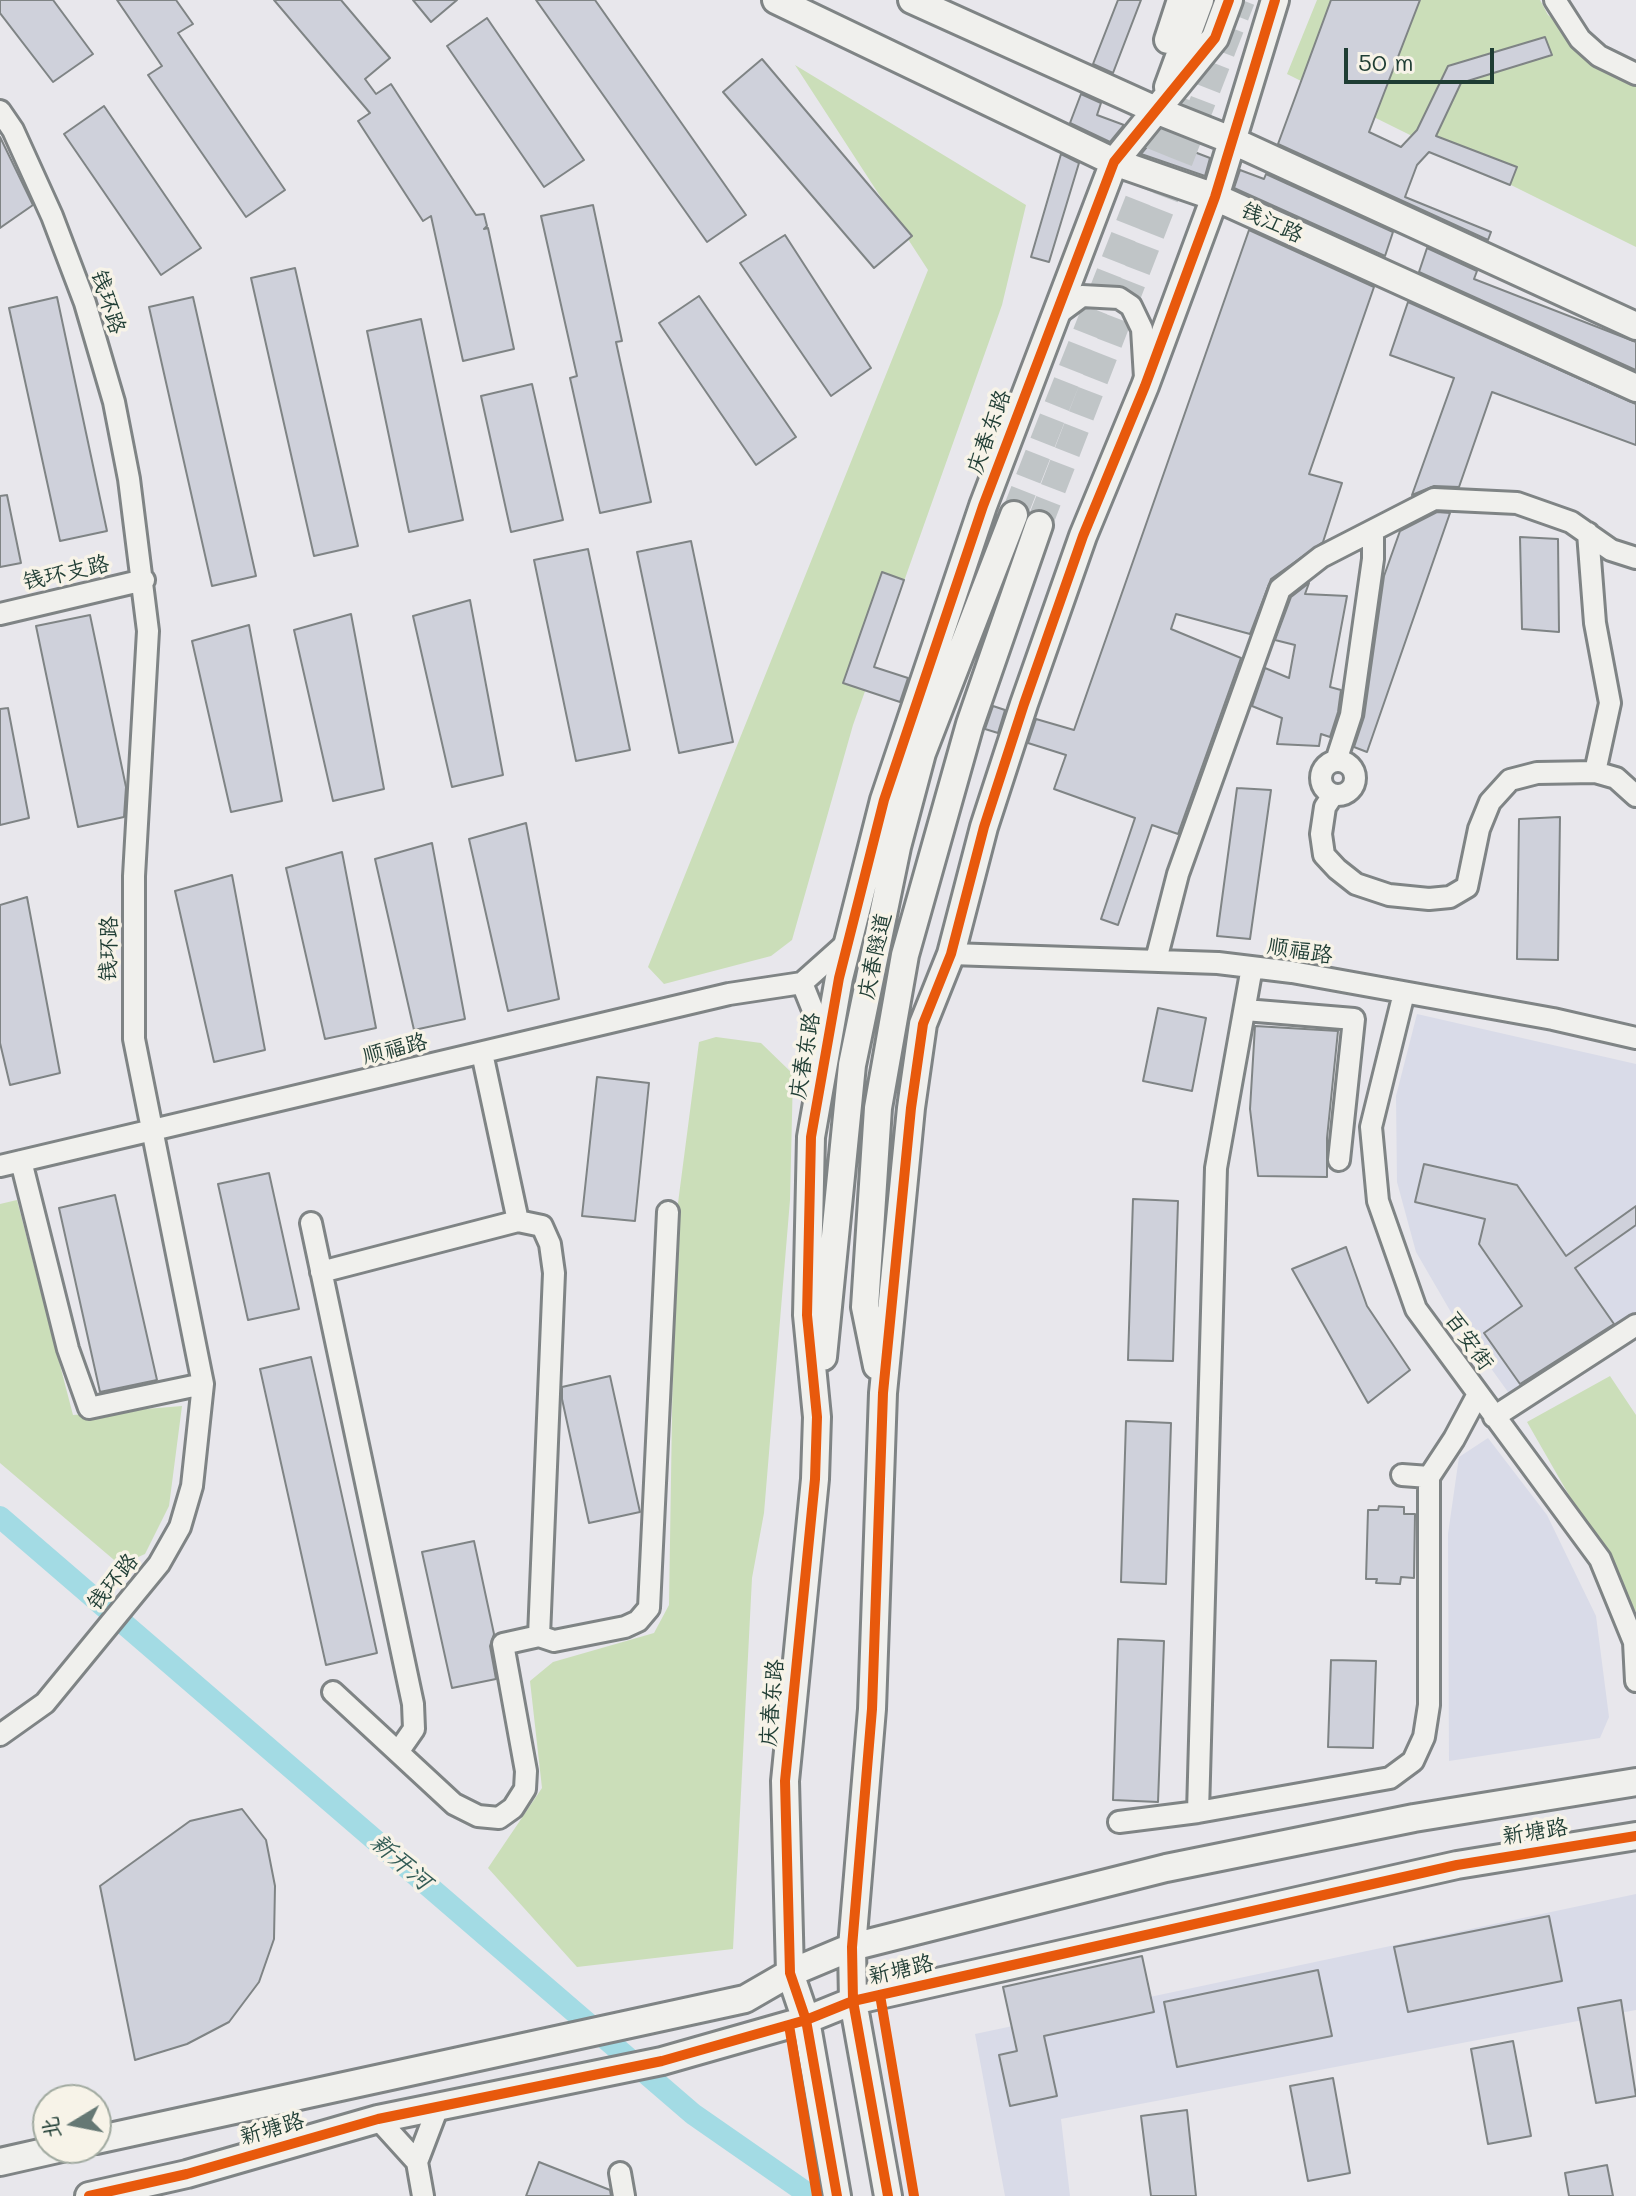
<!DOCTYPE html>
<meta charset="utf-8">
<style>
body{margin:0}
#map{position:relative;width:1636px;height:2196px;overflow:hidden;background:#e8e7ec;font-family:Mali,"LXGW WenKai TC",sans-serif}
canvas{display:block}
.north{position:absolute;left:32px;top:2084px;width:80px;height:80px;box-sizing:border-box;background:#f7f3e8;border:2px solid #a1aaa0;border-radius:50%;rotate:260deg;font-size:22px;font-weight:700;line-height:32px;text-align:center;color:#1f3d34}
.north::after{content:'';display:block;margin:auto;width:28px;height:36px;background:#657874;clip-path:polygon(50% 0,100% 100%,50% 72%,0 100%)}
.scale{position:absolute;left:1344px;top:48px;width:150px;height:36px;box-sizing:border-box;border:4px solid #1f3d34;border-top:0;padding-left:10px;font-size:24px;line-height:28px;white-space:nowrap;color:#1f3d34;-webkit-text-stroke:6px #f7f3e8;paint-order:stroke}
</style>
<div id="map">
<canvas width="1636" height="2196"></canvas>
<div class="north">北</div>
<div class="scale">50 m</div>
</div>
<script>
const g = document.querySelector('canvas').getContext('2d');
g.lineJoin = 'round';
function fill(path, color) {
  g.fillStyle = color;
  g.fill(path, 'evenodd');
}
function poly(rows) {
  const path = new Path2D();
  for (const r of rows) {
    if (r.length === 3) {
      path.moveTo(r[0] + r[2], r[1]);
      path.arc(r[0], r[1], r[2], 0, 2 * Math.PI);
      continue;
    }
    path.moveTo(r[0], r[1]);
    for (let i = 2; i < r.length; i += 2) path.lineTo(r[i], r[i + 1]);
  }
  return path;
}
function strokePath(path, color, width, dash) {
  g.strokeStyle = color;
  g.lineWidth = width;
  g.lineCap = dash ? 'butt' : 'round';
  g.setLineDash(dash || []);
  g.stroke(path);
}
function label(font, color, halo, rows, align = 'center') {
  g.font = font + ' Mali,"LXGW WenKai TC",sans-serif';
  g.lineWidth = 7;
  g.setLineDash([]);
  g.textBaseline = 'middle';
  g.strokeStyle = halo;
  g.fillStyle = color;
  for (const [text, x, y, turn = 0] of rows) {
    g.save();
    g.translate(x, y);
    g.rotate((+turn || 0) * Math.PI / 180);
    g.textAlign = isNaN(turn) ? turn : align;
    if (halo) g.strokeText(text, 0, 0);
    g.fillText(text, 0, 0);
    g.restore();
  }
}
fill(poly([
 [1417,1014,1636,1064,1636,1315,1612,1325,1513,1399,1452,1314,1416,1252,1397,1182,1396,1096],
 [1488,1438,1547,1515,1596,1616,1609,1717,1600,1738,1449,1761,1448,1534,1459,1457],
 [1636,1894,1636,2010,1061,2119,1070,2196,1005,2196,975,2034]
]), '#d9dbe8');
fill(poly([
 [1317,0,1540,0,1548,15,1604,57,1636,72,1636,247,1287,74],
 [795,65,1026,205,1002,305,853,725,792,940,771,956,664,984,648,967,928,270],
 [716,1037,761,1043,793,1074,790,1200,764,1513,752,1578,733,1949,577,1967,488,1868,542,1788,530,1681,553,1662,654,1633,669,1605,675,1226,699,1042],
 [17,1200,73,1415,182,1406,169,1506,145,1554,120,1565,0,1463,0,1204],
 [1610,1376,1636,1415,1636,1612,1527,1422]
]), '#cbdeb9');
strokePath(poly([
 [0,1517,693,2114,811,2196]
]), '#a3dbe4', 22);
const building = poly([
 [0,0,53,0,93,54,53,82,0,13,0,0],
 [117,0,176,0,193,24,178,33,285,190,246,217,148,75,162,66,117,0],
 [274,0,341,0,390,58,365,79,376,94,391,84,476,215,484,214,487,226,484,229,488,228,514,349,463,361,431,216,423,221,358,121,370,113,274,0],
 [413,0,457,0,431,22,413,0],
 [536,0,595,0,746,215,707,242,536,0],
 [1118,0,1141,0,1113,73,1093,64,1118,0],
 [1331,0,1420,0,1369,132,1401,147,1417,130,1448,66,1545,37,1552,55,1461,83,1436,136,1517,167,1510,185,1429,152,1417,165,1405,197,1491,232,1488,240,1278,144,1331,0],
 [487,18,584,160,544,187,447,46,487,18],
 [762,59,912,236,874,268,723,92,762,59],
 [1081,94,1101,103,1097,115,1124,125,1110,142,1070,123,1081,94],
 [104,106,201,248,161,275,64,134,104,106],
 [0,137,33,205,0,228,0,137],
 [1155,137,1210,158,1205,176,1141,154,1155,137],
 [1061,154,1079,163,1049,262,1031,257,1061,154],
 [1240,170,1264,179,1266,174,1393,232,1385,256,1234,188,1240,170],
 [593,205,622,341,616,342,651,502,600,513,570,378,577,376,541,216,593,205],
 [1249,230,1374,287,1309,474,1342,483,1323,542,1271,579,1250,634,1176,614,1171,629,1241,658,1178,834,1152,825,1118,925,1101,919,1135,818,1054,789,1066,755,1028,743,1036,719,1074,730,1249,230],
 [785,235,871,368,831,396,740,263,785,235],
 [1427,248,1477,271,1474,279,1636,342,1636,370,1419,272,1427,248],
 [295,268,358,546,314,556,251,278,295,268],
 [699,296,796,437,756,465,659,323,699,296],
 [57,297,107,531,60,541,9,308,57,297],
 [193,297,256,576,212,586,149,307,193,297],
 [1408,302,1636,404,1636,445,1492,392,1459,487,1434,486,1412,495,1454,378,1390,355,1408,302],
 [421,319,463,520,409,532,367,331,421,319],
 [532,384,563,520,511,532,481,396,532,384],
 [7,495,21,563,0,567,0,496,7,495],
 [1437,512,1450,513,1367,752,1354,747,1364,717,1384,576,1400,531,1437,512],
 [1520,537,1558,539,1559,632,1522,629,1520,537],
 [691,541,733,742,679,753,637,552,691,541],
 [588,549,630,750,576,761,534,560,588,549],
 [882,572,904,580,874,667,908,678,900,702,843,683,882,572],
 [1309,583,1305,594,1347,596,1330,687,1341,690,1338,712,1330,737,1321,734,1319,746,1277,744,1282,718,1252,706,1265,668,1289,678,1295,645,1275,640,1291,597,1309,583],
 [470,600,503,775,452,787,413,616,470,600],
 [351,614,384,789,333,801,294,630,351,614],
 [90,615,126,787,124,817,78,827,36,626,90,615],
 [249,625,282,801,231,812,192,641,249,625],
 [993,706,1005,710,998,733,985,729,993,706],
 [8,708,29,818,0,825,0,709,8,708],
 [1237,788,1271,790,1250,939,1217,936,1237,788],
 [1560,817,1558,960,1517,959,1519,819,1560,817],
 [526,823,559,999,508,1011,469,839,526,823],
 [432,843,465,1019,414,1030,375,859,432,843],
 [342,852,376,1028,325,1039,286,868,342,852],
 [232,875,265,1050,214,1062,175,891,232,875],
 [27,897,60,1073,10,1085,0,1043,0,905,27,897],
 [1158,1008,1206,1018,1192,1091,1143,1081,1158,1008],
 [1255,1026,1338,1031,1327,1138,1327,1177,1258,1176,1250,1109,1255,1026],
 [597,1077,649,1083,635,1221,582,1216,597,1077],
 [1424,1164,1517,1185,1566,1256,1636,1206,1636,1225,1575,1268,1614,1324,1520,1384,1484,1333,1522,1306,1479,1244,1485,1219,1415,1202,1424,1164],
 [269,1173,299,1309,248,1320,218,1184,269,1173],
 [115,1195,157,1380,100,1392,59,1208,115,1195],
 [1133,1199,1178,1201,1173,1361,1128,1360,1133,1199],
 [1346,1247,1367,1306,1410,1370,1368,1403,1292,1269,1346,1247],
 [311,1357,377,1653,326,1665,260,1369,311,1357],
 [610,1376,640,1512,589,1523,562,1399,562,1387,610,1376],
 [1126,1421,1171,1423,1166,1584,1121,1582,1126,1421],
 [1379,1506,1404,1507,1404,1514,1415,1514,1414,1578,1401,1577,1400,1584,1376,1583,1377,1579,1366,1579,1368,1510,1378,1510,1379,1506],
 [474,1541,494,1634,490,1646,496,1679,452,1688,422,1552,474,1541],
 [1118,1639,1164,1641,1158,1802,1113,1800,1118,1639],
 [1331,1660,1376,1661,1373,1748,1328,1747,1331,1660],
 [242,1809,266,1840,275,1886,274,1939,259,1982,229,2022,187,2044,135,2060,100,1886,190,1821,242,1809],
 [1549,1916,1562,1981,1408,2012,1394,1947,1549,1916],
 [1142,1956,1154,2012,1044,2036,1057,2096,1010,2106,999,2055,1017,2051,1003,1987,1142,1956],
 [1318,1970,1332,2036,1177,2067,1164,2002,1318,1970],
 [1621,2000,1636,2096,1596,2103,1578,2008,1621,2000],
 [1513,2041,1531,2136,1488,2144,1471,2049,1513,2041],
 [1333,2078,1350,2173,1308,2181,1290,2086,1333,2078],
 [1187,2110,1196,2196,1151,2196,1141,2116,1187,2110],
 [539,2162,610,2190,611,2196,526,2196,539,2162],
 [1607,2165,1613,2196,1569,2196,1565,2173,1607,2165]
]);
fill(building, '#cfd1db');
strokePath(building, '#7f8485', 2);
strokePath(poly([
 [1014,515,1179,96],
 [1039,525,1242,0]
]), '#c0c5c7', 26, [26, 13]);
const minor = poly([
 [1555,0,1580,39,1599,56,1636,74],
 [0,111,13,130,52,216,85,303,114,402,129,479,148,631,134,876,134,1039,203,1384,192,1486,180,1527,159,1564,45,1703,0,1735],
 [1055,316,1082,296,1119,298,1131,306,1142,329,1145,378],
 [1588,533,1595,623,1610,703,1595,772],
 [0,614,144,580],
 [1336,761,1351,715,1373,559,1373,532],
 [1338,778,17],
 [1333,795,1325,807,1321,834,1324,855,1337,869,1356,884,1389,895,1429,899,1450,897,1467,887,1479,829,1490,802,1510,780,1537,773,1595,772,1616,778,1636,796],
 [951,954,1218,963,1292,972,1553,1019,1636,1038],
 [1156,960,1178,874,1280,589,1321,557,1434,499,1517,503,1571,522,1611,550,1636,558],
 [802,983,827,1045],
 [802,983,849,941],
 [1404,993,1371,1127,1378,1201,1416,1309,1600,1559,1634,1642,1636,1681],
 [1245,1010,1354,1019,1339,1160],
 [482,1053,518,1221],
 [21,1161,68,1349,89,1408,203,1384],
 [0,1166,729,994,802,983],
 [311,1223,413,1704,414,1729,398,1752],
 [321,1272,518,1221,542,1226,550,1244,554,1273,539,1636,503,1644,526,1771,525,1789,513,1808,499,1818,478,1816,454,1804,333,1692],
 [1494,1417,1636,1325],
 [1402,1475,1429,1477],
 [539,1636,554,1641,625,1627,638,1621,649,1608,668,1212],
 [1198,1812,1216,1168,1252,967],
 [1119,1822,1198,1812,1390,1778,1413,1761,1424,1737,1429,1705,1429,1477,1454,1439,1478,1394],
 [378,2119,417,2162,423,2196],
 [417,2162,438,2107],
 [620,2173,624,2196]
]);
const major = poly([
 [776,0,1114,162,1215,197,1636,388],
 [912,0,1158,111,1231,140,1636,326],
 [1168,40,1181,0],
 [1168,87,1200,0],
 [823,1357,852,1065,897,847,922,753,1014,515],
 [877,1366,865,1307,878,1108,905,955,970,724,1039,525],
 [96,2140,745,1999,790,1973,852,1947,1166,1868,1414,1818,1636,1782],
 [0,2162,62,2148],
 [89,2196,187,2174,378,2119,662,2061,806,2020,853,2001,1457,1865,1636,1836],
 [837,2196,806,2020,790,1973,785,1781,815,1479,817,1417,807,1315,811,1137,839,978,884,800,983,506,1114,162,1215,38,1229,0],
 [888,2196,853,2001,852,1947,872,1709,883,1393,911,1108,923,1024,951,954,984,827,1024,704,1083,536,1145,386,1215,197,1275,0]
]);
strokePath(minor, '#7f8485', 26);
strokePath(major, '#7f8485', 32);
strokePath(minor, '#f0f0ed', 20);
strokePath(major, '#f0f0ed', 26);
strokePath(poly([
 [880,1995,914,2196],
 [789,2025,817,2196],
 [89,2196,187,2174,378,2119,662,2061,806,2020,853,2001,1457,1865,1636,1836],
 [837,2196,806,2020,790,1973,785,1781,815,1479,817,1417,807,1315,811,1137,839,978,884,800,983,506,1114,162,1215,38,1229,0],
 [888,2196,853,2001,852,1947,872,1709,883,1393,911,1108,923,1024,951,954,984,827,1024,704,1083,536,1145,386,1215,197,1275,0]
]), '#e8590c', 10);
label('22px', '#1f3d34', '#f7f3e8', [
 ["钱江路",1272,223,25],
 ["钱环路",108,302,72],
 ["庆春东路",989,432,-70],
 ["钱环支路",66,573,-13],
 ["钱环路",109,949,-89],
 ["顺福路",1300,951,9],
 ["庆春隧道",875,956,-78],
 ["顺福路",395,1049,-14],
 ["庆春东路",805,1056,-80],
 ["百安街",1469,1341,54],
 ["钱环路",113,1582,-51],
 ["庆春东路",772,1703,-85],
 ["新塘路",1535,1832,-9],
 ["新塘路",901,1970,-13],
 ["新塘路",272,2129,-16]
]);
label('italic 24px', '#335c56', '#f7f3e8', [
 ["新开河",401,1862,41]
]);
</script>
